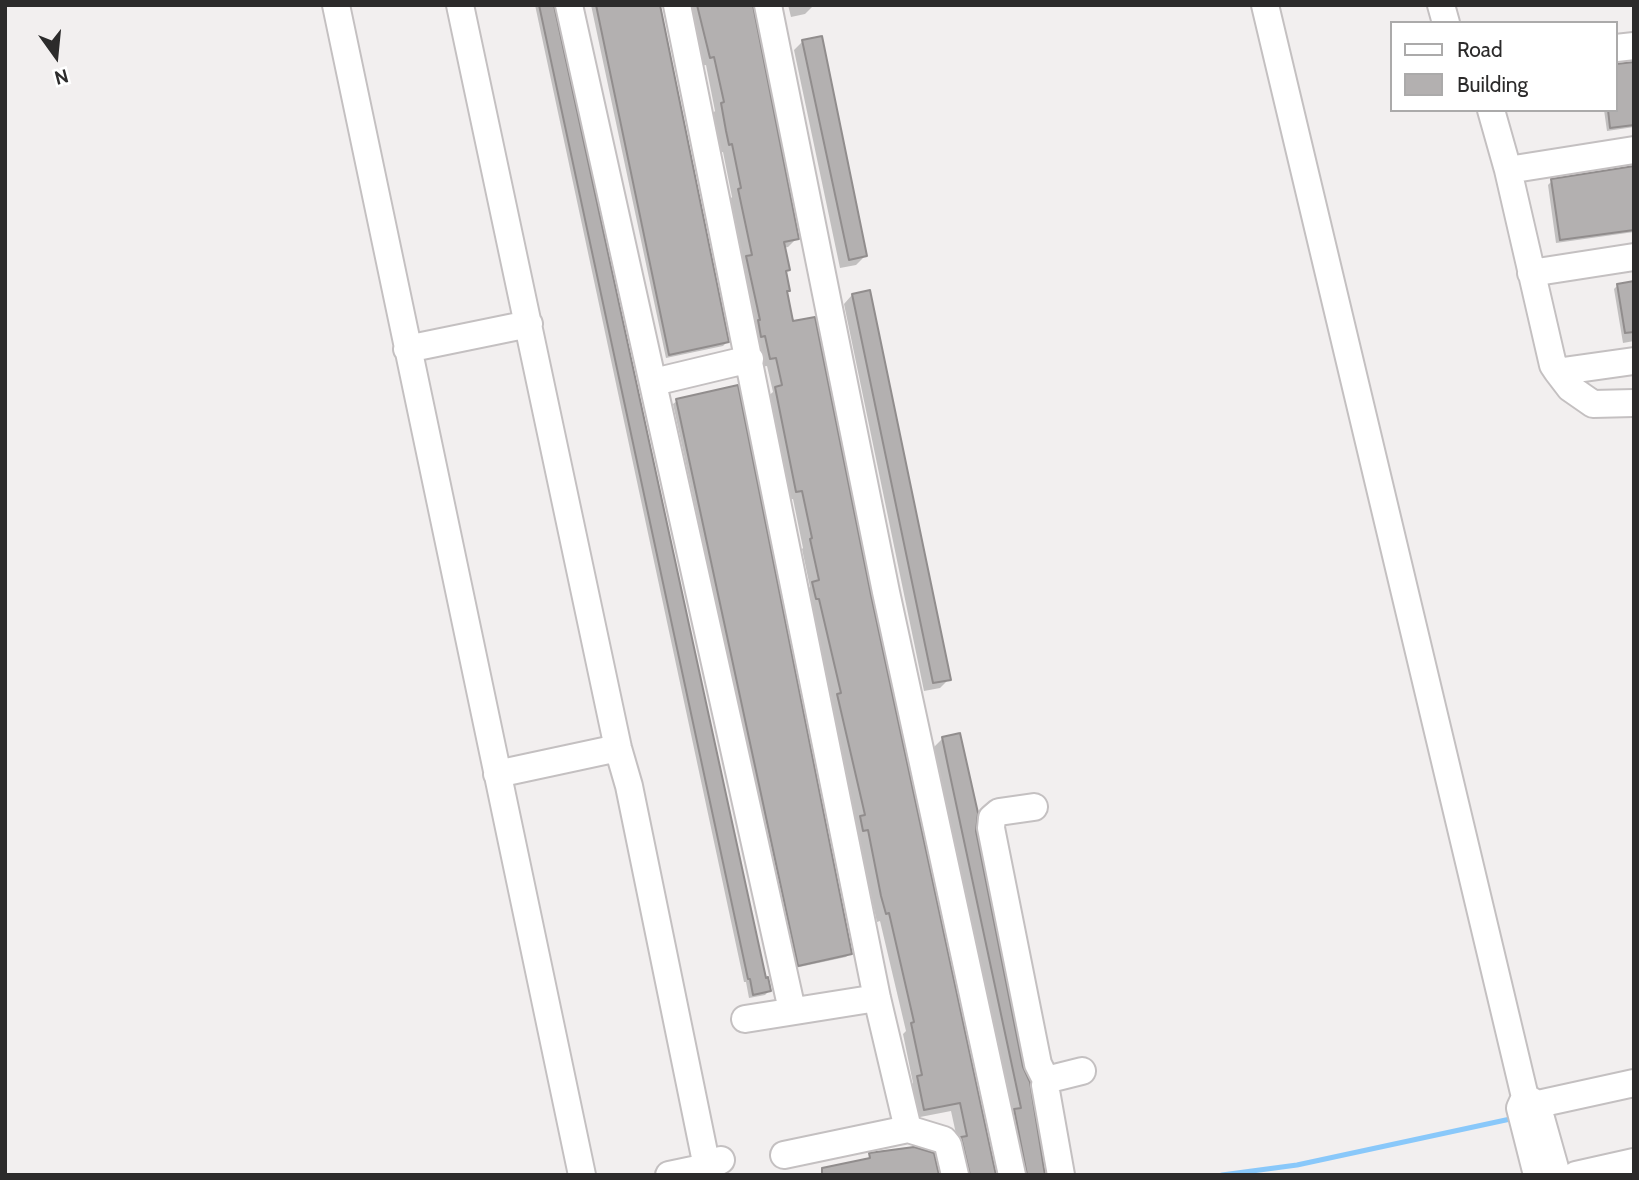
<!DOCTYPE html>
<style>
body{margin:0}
#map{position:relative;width:1639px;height:1180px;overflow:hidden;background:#f2efef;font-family:Cabin,sans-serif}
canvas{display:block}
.frame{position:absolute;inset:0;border:7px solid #2c2b2b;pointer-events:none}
.legend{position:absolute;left:1390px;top:21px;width:228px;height:91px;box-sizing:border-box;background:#fff;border:2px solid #abaaaa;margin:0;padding:9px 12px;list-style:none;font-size:21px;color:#2c2b2b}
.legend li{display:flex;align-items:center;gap:14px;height:35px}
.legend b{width:35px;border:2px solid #abaaaa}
.north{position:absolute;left:21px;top:21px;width:70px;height:70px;-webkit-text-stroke:5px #fff;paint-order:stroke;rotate:165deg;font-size:19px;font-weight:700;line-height:28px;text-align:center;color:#2c2b2b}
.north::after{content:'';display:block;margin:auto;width:24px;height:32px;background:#2c2b2b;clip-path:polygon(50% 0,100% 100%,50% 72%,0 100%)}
</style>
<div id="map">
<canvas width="1639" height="1180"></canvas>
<div class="frame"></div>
<ul class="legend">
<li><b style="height:9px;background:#fff"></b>Road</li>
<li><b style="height:19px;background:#b3b0b0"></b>Building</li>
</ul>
<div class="north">N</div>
</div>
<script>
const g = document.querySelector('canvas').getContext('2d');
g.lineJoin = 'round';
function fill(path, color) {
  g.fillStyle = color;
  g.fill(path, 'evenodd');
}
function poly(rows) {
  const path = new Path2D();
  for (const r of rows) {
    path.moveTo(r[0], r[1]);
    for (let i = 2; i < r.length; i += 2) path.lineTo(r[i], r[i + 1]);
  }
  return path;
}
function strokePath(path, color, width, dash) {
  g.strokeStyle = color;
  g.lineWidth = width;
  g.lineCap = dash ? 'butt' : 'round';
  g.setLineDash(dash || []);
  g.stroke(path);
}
fill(poly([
 [535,5,552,5,765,980,769,991,765,995,749,998,746,982,744,982],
 [591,5,658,5,727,342,723,346,666,358],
 [683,5,751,5,797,238,788,247,783,248,788,270,784,273,788,290,785,293,869,595,994,1175,960,1175,958,1143,951,1111,915,1118,908,1087,913,1083,903,1034,906,1031,880,921,877,922,873,905,859,839,854,840,852,827,856,822,829,704,832,701,810,607,804,592,810,587,802,549,803,548,793,499,788,500,767,397,773,392,767,366,761,367,738,267,743,262,729,200,732,197,723,152,720,153,718,140,713,113,715,111,706,65,701,66],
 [788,5,813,5,813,6,805,14,791,17],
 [803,41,865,256,856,265,840,268,794,50],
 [1634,63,1634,127,1607,131,1604,110,1616,110],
 [1634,168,1634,232,1556,243,1548,185,1552,181],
 [1634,283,1634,341,1623,343,1614,289,1618,285],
 [852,295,949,679,940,688,924,691,844,304],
 [677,401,850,953,846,957,795,968,673,404],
 [943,738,974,831,1043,1175,1017,1175,1011,1114,934,747]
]), '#0003');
strokePath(poly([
 [1222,1175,1297,1165,1515,1118]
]), '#89c8fa', 5);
const building = poly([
 [539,5,554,5,766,978,768,977,771,991,753,995,750,979,748,979,539,5],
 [596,5,660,5,729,342,669,355,596,5],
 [697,5,753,5,799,239,784,242,790,270,786,271,790,291,787,291,793,321,815,317,871,595,996,1175,970,1175,961,1137,967,1136,960,1103,924,1110,917,1076,922,1075,911,1023,914,1022,889,913,886,914,881,896,868,830,863,831,860,816,865,815,837,694,841,693,819,599,816,599,812,582,819,580,810,539,812,538,802,491,796,492,775,387,782,385,776,358,770,359,765,336,761,337,758,320,760,320,746,256,752,255,738,189,741,188,732,144,729,145,726,131,721,103,724,102,714,57,710,58,697,5],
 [822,36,867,256,849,260,802,40,822,36],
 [1634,62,1634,125,1610,128,1608,110,1616,110,1616,64,1634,62],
 [1634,166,1634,230,1560,240,1551,179,1634,166],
 [1634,281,1634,332,1625,333,1617,284,1634,281],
 [870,290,951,680,933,683,852,294,870,290],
 [738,385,852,954,798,966,676,399,738,385],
 [960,733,978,813,976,831,1023,1067,1030,1082,1045,1175,1027,1175,1014,1109,1021,1108,948,766,942,737,960,733],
 [914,1147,934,1153,939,1175,822,1175,822,1168,870,1158,869,1153,914,1147]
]);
fill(building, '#b3b0b0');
strokePath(building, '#918d8d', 2);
const minor = poly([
 [336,5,582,1175],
 [460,5,618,748,629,786,707,1167],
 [569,5,792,1010],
 [677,5,877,998,908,1129],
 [768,5,886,592,1012,1175],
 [1265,5,1525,1097,1520,1108,1537,1175],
 [1441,5,1446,23],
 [1616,48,1634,46],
 [1491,110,1508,170,1553,365,1557,371,1563,371,1634,361],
 [1508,170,1634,150],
 [1531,273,1634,257],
 [407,349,529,324],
 [1557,371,1570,388,1593,404,1634,403],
 [654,382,750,359],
 [497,774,618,748],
 [1034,807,999,812,992,818,991,828,1038,1064,1046,1080],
 [745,1019,877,998],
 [1525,1097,1537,1104,1557,1175],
 [1520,1108,1634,1083],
 [784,1155,908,1129,944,1140,948,1145,955,1175],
 [669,1175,707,1167,721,1160],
 [1061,1175,1045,1085,1046,1080,1082,1071],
 [1576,1175,1634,1162]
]);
strokePath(minor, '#c4c0c1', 30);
strokePath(minor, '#fff', 26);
</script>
